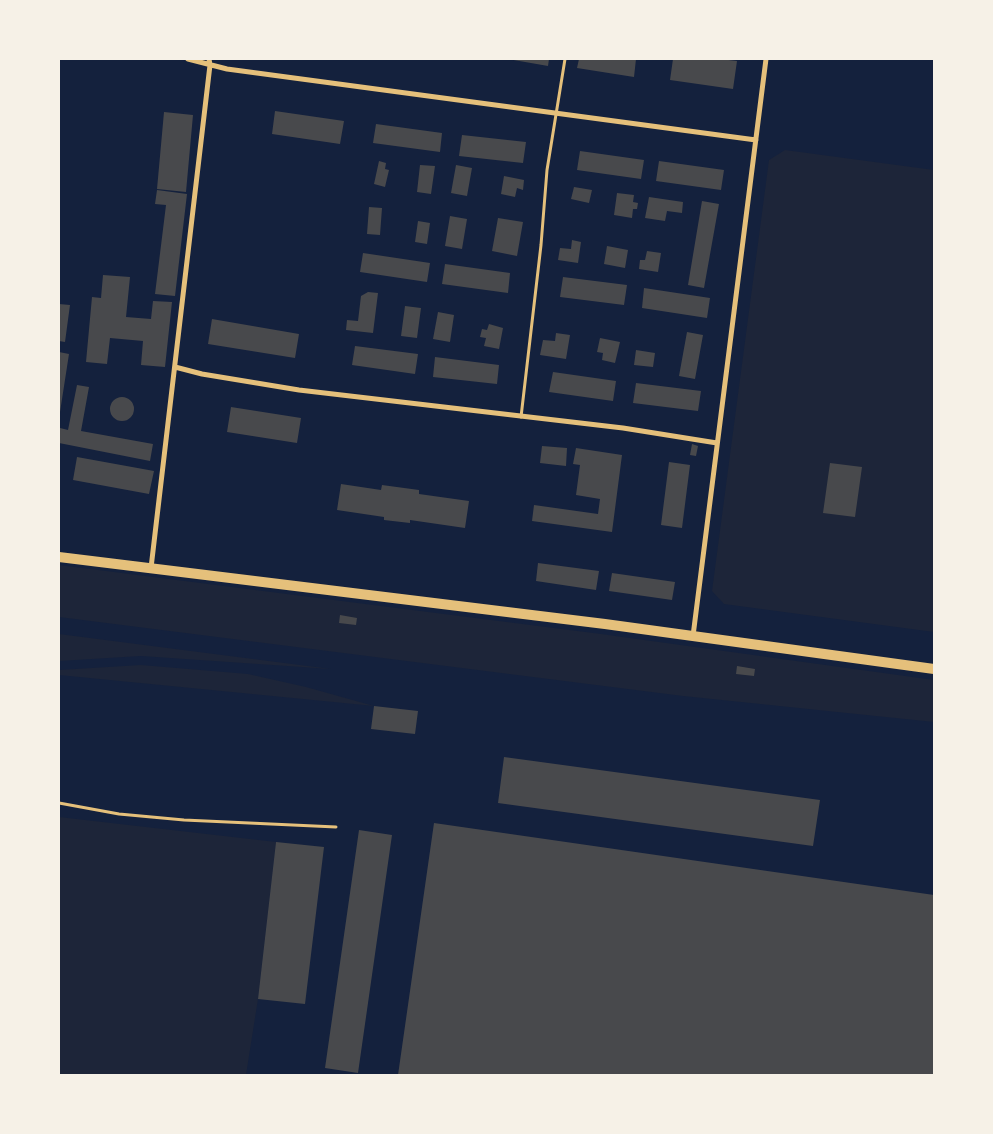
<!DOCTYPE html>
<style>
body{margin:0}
#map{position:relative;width:993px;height:1134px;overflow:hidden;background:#14213d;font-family:"Crimson Pro",serif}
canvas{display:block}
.frame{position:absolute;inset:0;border:60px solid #f6f1e7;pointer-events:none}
</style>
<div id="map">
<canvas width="993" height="1134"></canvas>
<div class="frame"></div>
</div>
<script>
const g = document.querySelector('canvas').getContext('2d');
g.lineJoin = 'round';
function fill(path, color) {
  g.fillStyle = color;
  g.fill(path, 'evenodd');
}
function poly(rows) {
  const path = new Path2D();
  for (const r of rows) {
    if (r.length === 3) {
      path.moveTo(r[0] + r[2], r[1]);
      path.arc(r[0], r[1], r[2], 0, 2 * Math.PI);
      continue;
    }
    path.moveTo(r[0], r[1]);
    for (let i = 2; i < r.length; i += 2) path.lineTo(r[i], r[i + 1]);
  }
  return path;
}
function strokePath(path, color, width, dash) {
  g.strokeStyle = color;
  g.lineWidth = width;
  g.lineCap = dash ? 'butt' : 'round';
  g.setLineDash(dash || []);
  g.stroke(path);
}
fill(poly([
 [785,150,934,170,934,632,724,604,712,591,769,160],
 [59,565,601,634,934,680,934,722,683,696,59,617],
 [59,634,152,646,331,669,141,656,59,661],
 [141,665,248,674,306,687,374,706,59,675,59,670],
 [59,817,276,842,258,999,246,1075,59,1075]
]), '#1d2539');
fill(poly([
 [508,59,549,59,548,66],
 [579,59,636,59,634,77,577,68],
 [673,59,720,59,737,61,733,89,670,80],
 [275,111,344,121,340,144,272,134],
 [164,112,193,115,186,192,157,189],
 [376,124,442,133,440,152,373,143],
 [462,135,526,142,523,163,459,156],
 [580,151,644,160,641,179,577,170],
 [379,161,386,163,385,169,389,170,385,187,374,184],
 [659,161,724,170,721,190,656,181],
 [420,165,435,166,431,194,417,192],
 [456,165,472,168,467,196,451,193],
 [504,176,524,180,523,190,517,188,515,197,501,194],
 [574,187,592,190,589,203,571,199],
 [157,190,187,194,175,296,155,294,166,205,155,204],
 [617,193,634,195,633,202,638,203,637,209,633,209,632,218,614,215],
 [649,197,683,202,682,213,667,211,665,221,645,218],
 [702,201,719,204,704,288,688,285],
 [369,207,382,208,380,235,367,234],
 [450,216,467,219,462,249,445,246],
 [498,218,523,222,517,256,492,251],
 [418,221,430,223,427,244,415,242],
 [572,240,581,242,578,263,558,260,560,248,571,249],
 [607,246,628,250,625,268,604,264],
 [647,251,661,253,658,272,639,269,640,260,645,260],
 [363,253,430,263,427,282,360,272],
 [445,264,510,273,508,293,442,284],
 [103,275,130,277,126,317,151,319,153,301,172,302,165,367,141,365,143,341,110,338,107,364,86,362,92,297,101,298],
 [563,277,627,285,624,305,560,297],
 [644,288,710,298,707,318,642,308],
 [368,292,378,293,373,333,346,330,347,320,358,321,361,296],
 [59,304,70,305,65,342,59,341],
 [405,306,421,308,417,338,401,336],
 [438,312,454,315,450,342,433,339],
 [212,319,299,334,295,358,208,344],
 [489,324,503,328,499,349,484,346,486,338,480,337,482,329,487,330],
 [687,332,703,335,695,379,679,376],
 [556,333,570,335,566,359,540,355,543,340,555,341],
 [600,338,620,342,615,363,602,360,603,353,597,352],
 [355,346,418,354,415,374,352,365],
 [636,350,655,353,653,367,634,365],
 [59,352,69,354,60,412,59,412],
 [435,357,499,365,497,384,433,377],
 [553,372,616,381,613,401,549,392],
 [636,383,701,391,698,411,633,403],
 [77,385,89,387,81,431,153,444,150,461,59,443,60,428,68,430],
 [122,409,12],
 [231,407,301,418,297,443,227,432],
 [692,444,698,446,696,456,690,455],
 [542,446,567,448,566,466,540,463],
 [576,448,622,455,612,532,532,521,534,505,598,514,600,499,576,495,580,465,573,464],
 [77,457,154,471,149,494,73,480],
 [669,462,690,465,682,528,661,525],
 [830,463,862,467,855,517,823,513],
 [341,484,381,490,382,485,419,490,419,494,469,501,465,528,410,520,410,523,384,520,384,517,337,510],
 [538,563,599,571,596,590,536,581],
 [612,573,675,582,672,600,609,591],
 [340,615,357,618,356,625,339,623],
 [737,666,755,669,754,676,736,674],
 [374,706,418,711,415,734,371,729],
 [504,757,820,800,813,846,498,803],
 [434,823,934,895,934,1075,398,1075],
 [359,830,392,835,358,1073,325,1068],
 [276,842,324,847,305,1004,258,999]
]), '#48494c');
strokePath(poly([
 [521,417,541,245,547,170,565,59],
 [59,803,119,814,184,820,336,827]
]), '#e5c07b', 3);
strokePath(poly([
 [188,59,227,69,756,140],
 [175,367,202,374,299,390,623,428,717,443],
 [151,568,210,65,209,59],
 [693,636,766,59]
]), '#e5c07b', 5);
strokePath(poly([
 [59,557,605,624,934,669]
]), '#e5c07b', 10);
</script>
